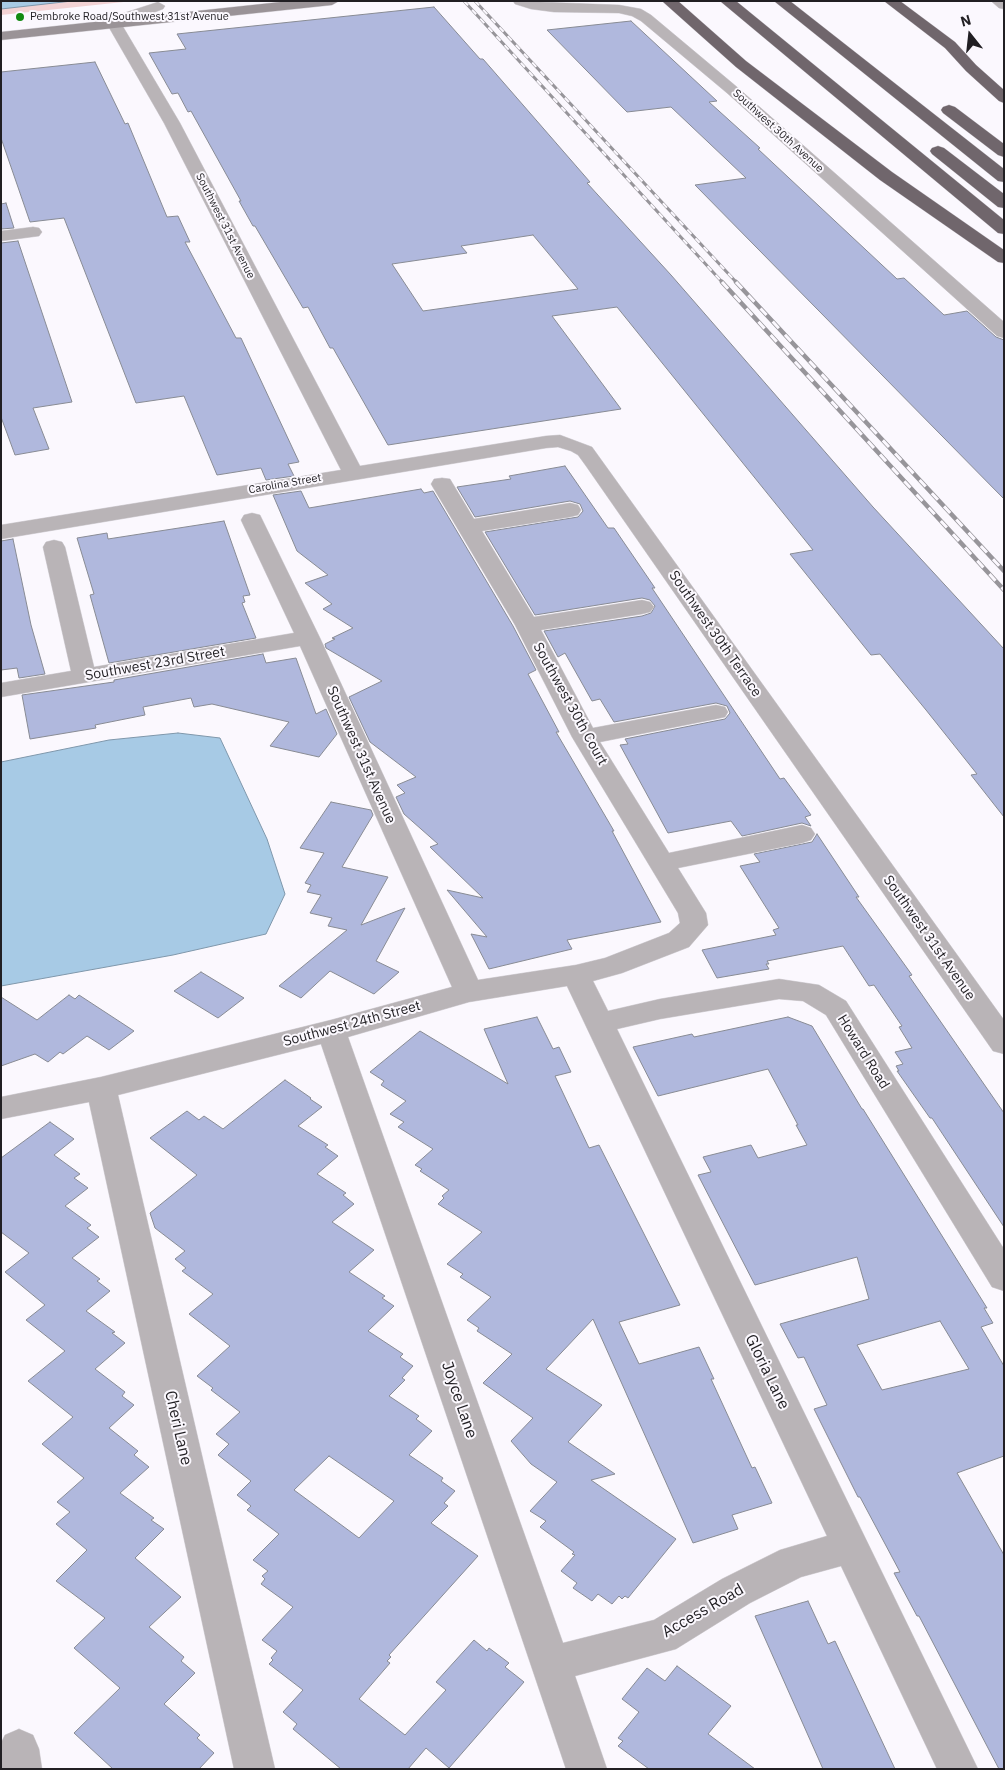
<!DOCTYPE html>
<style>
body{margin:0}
#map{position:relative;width:1005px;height:1770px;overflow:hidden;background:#fbf8fe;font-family:"IBM Plex Sans",sans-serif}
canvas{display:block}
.frame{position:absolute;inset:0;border:2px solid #211f23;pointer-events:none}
.north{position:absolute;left:945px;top:10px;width:50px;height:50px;-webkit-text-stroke:4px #fbf8fe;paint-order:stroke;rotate:344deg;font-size:14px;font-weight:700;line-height:20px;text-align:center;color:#211f23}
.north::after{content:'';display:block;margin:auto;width:18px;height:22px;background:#211f23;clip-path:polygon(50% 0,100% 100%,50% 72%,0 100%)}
</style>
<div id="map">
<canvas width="1005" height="1770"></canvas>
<div class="frame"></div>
<div class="north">N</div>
</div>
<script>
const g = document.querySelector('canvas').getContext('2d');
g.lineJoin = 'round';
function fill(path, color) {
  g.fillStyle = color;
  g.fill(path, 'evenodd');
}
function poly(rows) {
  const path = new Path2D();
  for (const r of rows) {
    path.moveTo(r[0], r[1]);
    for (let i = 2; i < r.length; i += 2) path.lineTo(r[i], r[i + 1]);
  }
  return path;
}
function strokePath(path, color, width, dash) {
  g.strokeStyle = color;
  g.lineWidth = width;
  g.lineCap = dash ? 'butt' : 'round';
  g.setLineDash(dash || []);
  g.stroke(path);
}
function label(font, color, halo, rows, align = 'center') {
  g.font = font + ' "IBM Plex Sans",sans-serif';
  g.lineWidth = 4;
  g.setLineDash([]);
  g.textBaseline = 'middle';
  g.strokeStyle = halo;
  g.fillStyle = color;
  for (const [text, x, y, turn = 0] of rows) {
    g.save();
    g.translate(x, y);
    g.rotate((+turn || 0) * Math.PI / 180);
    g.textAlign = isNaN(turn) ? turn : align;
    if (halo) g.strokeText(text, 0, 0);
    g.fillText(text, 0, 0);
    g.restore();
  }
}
fill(poly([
 [1,1,133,1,1,15]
]), '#f2d2d4');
const water = poly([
 [1,1,72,1,1,9,1,1],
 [178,733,220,738,267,839,285,894,266,934,173,955,1,986,1,762,109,740,178,733]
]);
fill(water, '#a7cae5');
strokePath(water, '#7f97ab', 1);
const building = poly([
 [434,7,480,59,483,59,590,182,587,183,671,275,873,507,1004,649,1004,817,971,775,977,774,926,710,880,654,871,655,790,554,813,550,617,307,552,316,621,409,388,445,333,348,330,348,308,307,303,308,255,226,253,226,239,201,241,201,191,111,188,112,178,93,172,94,149,53,186,49,177,34,434,7],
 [533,235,578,289,423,311,392,264,467,253,461,246,533,235],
 [631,21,717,101,709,102,760,148,758,149,897,279,904,278,944,315,967,311,996,337,1004,340,1004,499,695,185,746,178,671,107,627,112,547,30,631,21],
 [95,62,125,124,128,123,167,217,178,216,190,242,185,242,236,338,241,338,299,462,288,464,294,476,266,480,261,468,217,475,184,396,136,403,64,218,30,222,1,138,1,72,95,62],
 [6,203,14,228,1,229,1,204,6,203],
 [18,241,72,402,33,408,49,449,15,455,1,417,1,243,18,241],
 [565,466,608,528,614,528,655,588,652,588,780,779,784,778,811,815,805,817,811,826,802,823,742,836,731,821,668,833,620,745,628,744,625,739,725,719,730,713,727,706,716,703,614,722,600,699,592,701,565,653,558,657,544,631,642,616,651,613,655,606,650,600,642,598,535,615,485,532,578,517,583,511,580,504,570,501,475,517,457,487,511,479,509,476,565,466],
 [421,489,424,493,433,491,513,626,536,670,528,674,559,732,556,732,614,831,612,831,661,922,567,940,572,949,489,969,471,934,487,937,447,890,483,898,430,847,438,844,404,814,396,797,405,793,397,785,416,777,370,742,349,697,382,681,326,648,325,644,335,639,332,638,353,628,323,609,332,604,305,583,328,575,297,551,273,495,301,491,309,508,421,489],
 [224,521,250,595,243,596,245,602,242,603,256,638,109,663,90,595,94,594,77,538,107,533,108,539,224,521],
 [13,539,31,625,45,674,19,678,17,668,1,670,1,541,13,539],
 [263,654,266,663,296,658,316,714,326,709,337,734,319,757,270,746,289,722,212,704,194,707,191,698,143,707,145,715,95,725,96,728,30,739,22,695,114,682,114,680,263,654],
 [331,802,371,810,373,815,342,867,388,877,361,925,405,908,376,961,399,972,374,994,330,971,301,998,279,986,347,930,328,926,332,918,310,913,321,895,307,892,311,885,305,883,324,853,300,848,331,802],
 [817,834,859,897,856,897,912,975,909,976,1004,1113,1004,1227,932,1118,930,1118,897,1071,899,1071,896,1066,903,1064,895,1052,912,1048,899,1027,902,1026,874,985,869,986,843,946,767,961,769,964,766,964,769,969,717,978,702,950,776,935,773,930,779,928,740,866,760,862,754,854,812,842,817,834],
 [201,972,244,998,218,1018,174,991,201,972],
 [69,995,75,999,79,995,134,1031,109,1050,87,1036,63,1054,60,1052,48,1062,35,1054,1,1066,1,997,37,1020,69,995],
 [537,1017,553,1049,559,1047,571,1072,555,1076,589,1148,599,1145,680,1305,619,1322,639,1364,699,1347,714,1379,711,1379,752,1468,755,1467,772,1503,732,1515,738,1529,693,1543,593,1319,546,1369,602,1405,568,1442,615,1474,591,1480,676,1539,628,1598,625,1596,622,1599,619,1596,612,1604,598,1594,592,1601,573,1588,577,1583,561,1571,575,1555,572,1554,574,1552,540,1527,546,1521,530,1511,557,1482,531,1464,511,1441,533,1418,483,1383,512,1354,477,1331,479,1328,467,1320,491,1297,460,1277,463,1274,447,1264,482,1232,438,1204,444,1198,442,1196,449,1190,420,1171,422,1169,415,1165,433,1149,398,1127,404,1122,390,1114,406,1101,381,1085,384,1081,370,1072,420,1031,508,1084,484,1029,537,1017],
 [788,1017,812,1026,862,1109,863,1109,987,1308,984,1308,993,1323,981,1327,1004,1366,1004,1456,957,1473,1004,1555,1004,1769,999,1769,919,1616,917,1616,894,1573,900,1572,860,1497,858,1497,814,1409,827,1405,804,1357,798,1358,780,1324,869,1299,857,1257,755,1285,698,1175,711,1172,703,1157,751,1145,758,1158,807,1145,796,1125,798,1125,768,1069,658,1096,633,1047,692,1034,694,1037,788,1017],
 [940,1321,969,1369,882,1390,857,1345,940,1321],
 [285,1080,311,1098,310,1099,322,1107,298,1126,328,1145,325,1147,338,1156,317,1174,346,1193,343,1195,354,1204,332,1222,374,1250,349,1272,385,1296,382,1298,394,1306,368,1331,403,1354,400,1357,413,1366,402,1378,405,1380,389,1396,419,1416,416,1419,432,1431,409,1455,443,1478,441,1481,455,1491,444,1503,448,1506,431,1523,478,1556,389,1655,391,1657,387,1661,390,1663,359,1699,405,1735,446,1690,436,1682,474,1640,487,1651,489,1648,509,1663,505,1667,524,1682,449,1768,426,1748,408,1769,341,1769,293,1729,297,1724,283,1712,303,1690,269,1664,273,1660,271,1658,277,1651,262,1640,293,1607,261,1584,265,1579,262,1576,268,1571,253,1560,279,1534,247,1510,251,1506,237,1495,251,1481,218,1455,229,1444,216,1434,240,1412,211,1390,213,1388,197,1376,230,1346,189,1314,213,1294,182,1271,186,1268,175,1259,185,1251,155,1228,150,1213,197,1175,150,1138,187,1111,199,1120,204,1116,223,1129,285,1080],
 [329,1456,394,1501,359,1538,294,1490,329,1456],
 [50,1122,74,1139,54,1155,80,1174,74,1178,88,1188,65,1206,91,1225,87,1228,99,1237,72,1258,100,1279,97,1281,110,1291,86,1311,115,1332,112,1333,125,1343,95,1369,125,1392,122,1396,134,1405,109,1428,138,1451,134,1455,149,1467,120,1493,154,1518,151,1520,164,1529,135,1558,181,1597,149,1627,184,1657,181,1661,195,1673,164,1704,200,1735,197,1738,214,1753,199,1769,113,1769,74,1733,120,1688,74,1648,105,1618,56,1581,87,1550,56,1524,70,1512,57,1502,84,1478,42,1444,73,1417,28,1381,65,1351,26,1320,45,1305,5,1272,29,1253,1,1232,1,1158,50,1122],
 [808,1601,828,1644,835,1641,895,1769,823,1769,755,1616,808,1601],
 [677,1666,731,1706,708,1734,755,1769,649,1769,618,1746,623,1741,618,1738,639,1712,622,1699,647,1668,665,1681,677,1666]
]);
fill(building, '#b0b8dd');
strokePath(building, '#888b94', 1);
const minor = poly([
 [513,1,619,5,641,9,651,15,737,87,1004,322,1004,338,997,336,727,93,641,21,632,16,619,13,554,12,531,9,515,4,513,1],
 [991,1,1004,1,1004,9,999,8,991,1],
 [158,2,165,6,163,9,122,25,180,123,360,466,546,436,560,435,592,447,1004,1020,1004,1054,993,1051,586,466,578,455,571,451,558,447,546,448,1,539,1,525,341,470,164,123,107,24,124,13,158,2],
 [33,227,39,228,42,232,39,236,1,241,1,231,33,227],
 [442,478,450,479,474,519,570,503,578,505,581,510,578,515,570,517,482,531,534,617,642,600,650,602,654,607,650,612,642,614,541,630,593,728,716,705,725,707,728,712,725,717,716,719,600,742,669,853,802,825,811,828,815,834,811,840,802,843,678,868,706,913,708,925,689,947,622,973,593,981,608,1011,660,999,779,979,819,985,846,1001,1004,1249,1004,1291,992,1287,826,1015,803,1001,779,999,660,1019,617,1029,978,1769,937,1769,841,1566,801,1577,750,1603,676,1649,575,1676,607,1769,566,1769,321,1044,118,1095,275,1769,234,1769,89,1102,1,1119,1,1097,101,1077,331,1020,452,987,300,646,1,697,1,683,71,671,43,547,46,542,54,540,62,542,65,547,94,667,294,633,241,520,244,515,252,513,260,515,320,638,478,980,576,965,605,958,669,933,680,923,678,913,572,737,515,625,431,484,434,479,442,478],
 [567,986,827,1536,780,1550,722,1579,654,1620,563,1643,348,1037,469,1002,567,986],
 [19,1729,33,1735,39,1749,42,1769,1,1769,1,1743,5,1735,19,1729]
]);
const secondary = poly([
 [290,1,339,1,332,5,1,40,1,32,290,1]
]);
const motorway = poly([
 [662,1,678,1,746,61,892,172,1004,250,1004,263,998,262,880,180,736,67,662,1],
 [720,1,736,1,1004,220,1004,234,998,233,720,1],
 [774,1,790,1,1004,169,1004,182,998,181,774,1],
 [884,1,900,1,955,42,976,65,1004,90,1004,103,999,101,966,71,945,48,884,1],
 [949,105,955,107,1004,144,1004,157,998,155,943,113,941,110,943,107,949,105],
 [938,146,944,148,1004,194,1004,208,998,207,932,154,930,151,932,148,938,146]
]);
strokePath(minor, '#d8d5db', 1);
strokePath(secondary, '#d8d5db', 1);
strokePath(motorway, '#d8d5db', 1);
fill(minor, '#b9b4b7');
fill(secondary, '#9a9397');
fill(motorway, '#70666c');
const railFar1 = poly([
 [464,1,723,283],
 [475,1,737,283]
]);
const rail = poly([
 [722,282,1004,590],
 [736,282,1004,571]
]);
strokePath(railFar1, '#97959a', 3);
strokePath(rail, '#97959a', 4.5);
strokePath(railFar1, '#fbf8fe', 2, [6]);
strokePath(rail, '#fbf8fe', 3, [9]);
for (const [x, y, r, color] of [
 [20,17,5,"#118a11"]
]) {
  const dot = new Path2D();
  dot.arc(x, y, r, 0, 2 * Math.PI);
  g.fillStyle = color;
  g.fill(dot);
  strokePath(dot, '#fbf8fe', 2);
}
label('11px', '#211f23', '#fbf8fe', [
 ["Pembroke Road/Southwest 31st Avenue",30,17]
], 'left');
label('11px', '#211f23', '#fbf8fe', [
 ["Southwest 30th Avenue",778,131,42],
 ["Southwest 31st Avenue",225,226,63],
 ["Carolina Street",285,484,-10]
]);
label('14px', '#211f23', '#fbf8fe', [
 ["Southwest 30th Terrace",715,634,55],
 ["Southwest 23rd Street",155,664,-10],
 ["Southwest 30th Court",570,704,61],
 ["Southwest 31st Avenue",361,755,66],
 ["Southwest 31st Avenue",929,938,55],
 ["Southwest 24th Street",352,1024,-15],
 ["Howard Road",863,1052,58]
]);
label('16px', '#211f23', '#fbf8fe', [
 ["Gloria Lane",767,1372,64],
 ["Joyce Lane",459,1400,71],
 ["Cheri Lane",178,1428,77],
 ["Access Road",703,1611,-30]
]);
</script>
